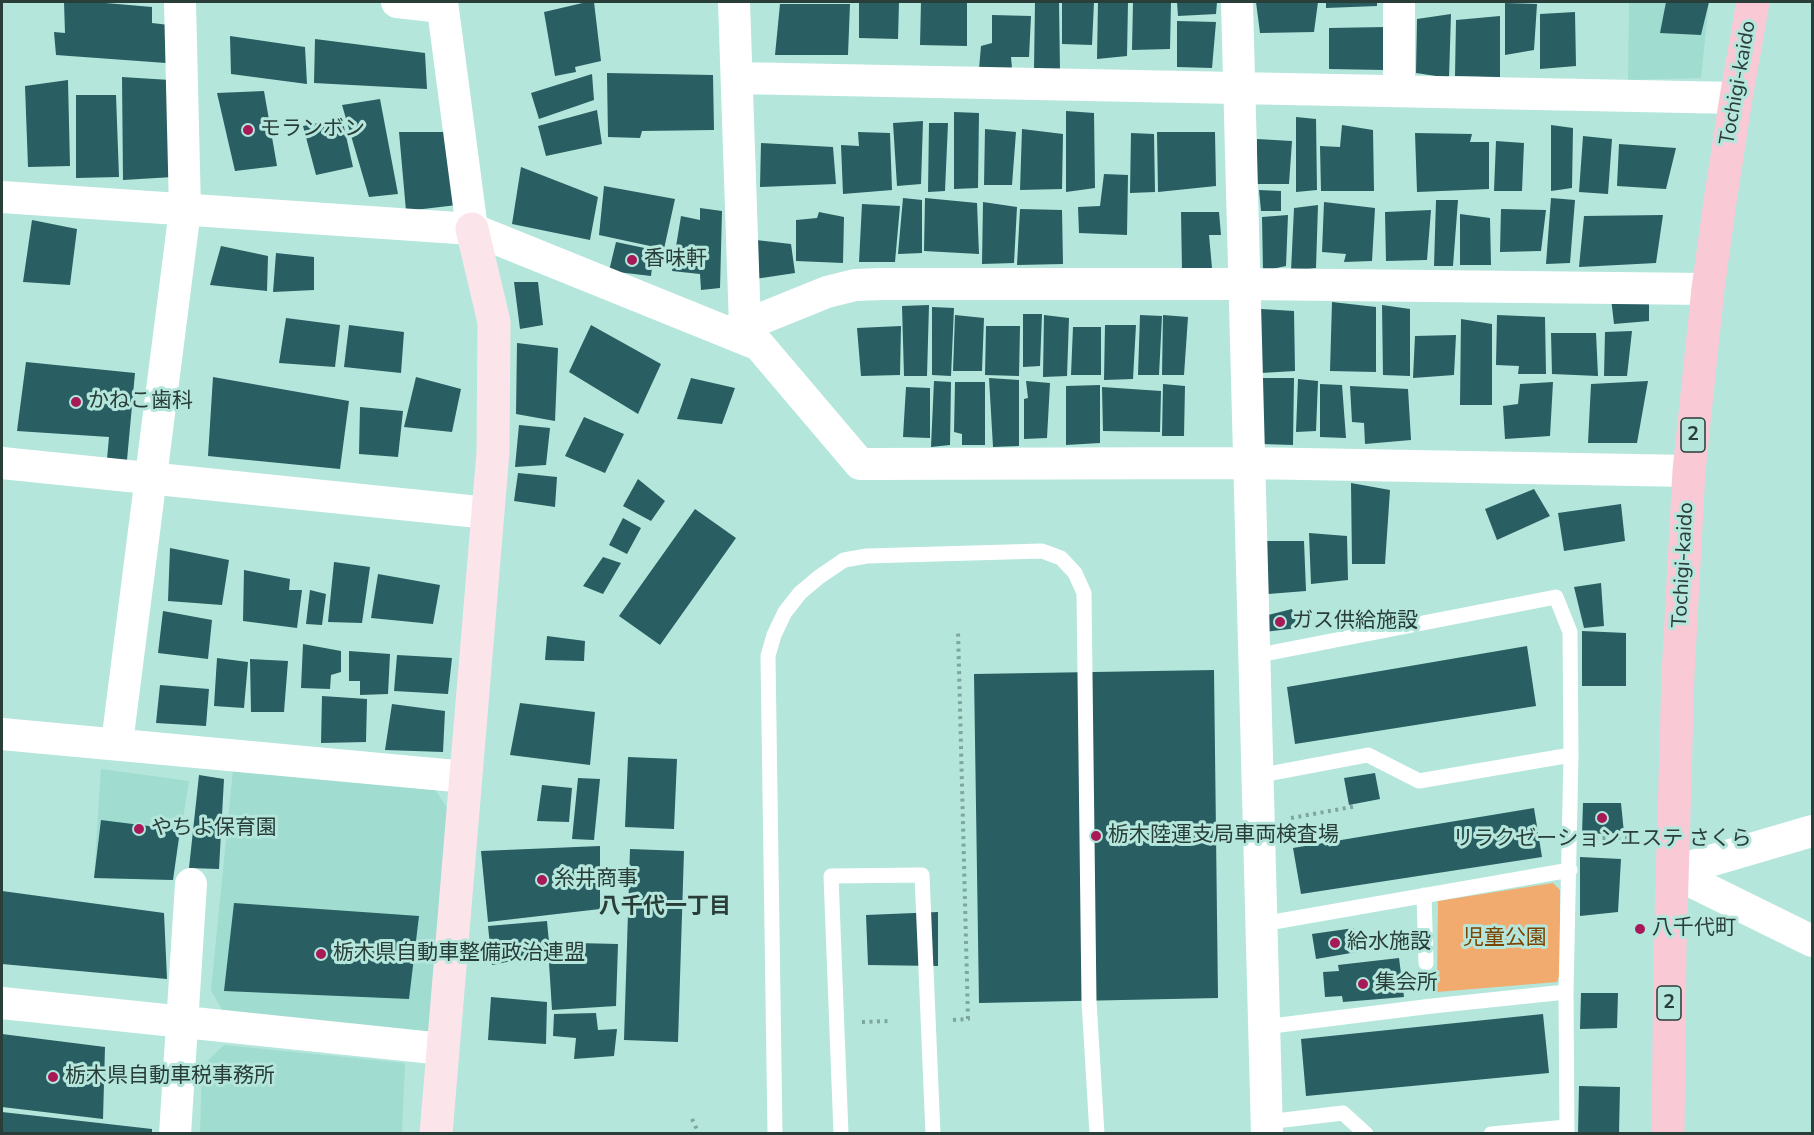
<!DOCTYPE html>
<meta charset="utf-8">
<style>
body{margin:0}
#map{position:relative;width:1814px;height:1135px;overflow:hidden;background:#b4e6dc;font-family:"Nunito Sans",sans-serif}
canvas{display:block}
.frame{position:absolute;inset:0;border:3px solid #293d39;pointer-events:none}
</style>
<div id="map">
<canvas width="1814" height="1135"></canvas>
<div class="frame"></div>
</div>
<script>
const g = document.querySelector('canvas').getContext('2d');
g.lineJoin = 'round';
function fill(path, color) {
  g.fillStyle = color;
  g.fill(path, 'evenodd');
}
function poly(rows) {
  const path = new Path2D();
  for (const r of rows) {
    path.moveTo(r[0], r[1]);
    for (let i = 2; i < r.length; i += 2) path.lineTo(r[i], r[i + 1]);
  }
  return path;
}
function strokePath(path, color, width, dash) {
  g.strokeStyle = color;
  g.lineWidth = width;
  g.lineCap = dash ? 'butt' : 'round';
  g.setLineDash(dash || []);
  g.stroke(path);
}
function label(font, color, halo, rows, align = 'center') {
  g.font = font + ' "Nunito Sans","Noto Sans JP",sans-serif';
  g.lineWidth = 6;
  g.setLineDash([]);
  g.textBaseline = 'middle';
  g.strokeStyle = halo;
  g.fillStyle = color;
  for (const [text, x, y, turn = 0] of rows) {
    g.save();
    g.translate(x, y);
    g.rotate((+turn || 0) * Math.PI / 180);
    g.textAlign = isNaN(turn) ? turn : align;
    if (halo) g.strokeText(text, 0, 0);
    g.fillText(text, 0, 0);
    g.restore();
  }
}
fill(poly([
 [1629,2,1709,2,1701,78,1628,80],
 [101,769,189,781,173,880,94,878],
 [233,770,435,789,449,811,429,1034,225,1015,211,990],
 [224,1045,405,1063,402,1133,200,1133,202,1066]
]), '#a0dcd0');
fill(poly([
 [1553,883,1560,890,1560,974,1557,982,1437,992,1438,901]
]), '#f1ab6e');
fill(poly([
 [64,2,94,2,152,7,152,23,169,25,166,63,56,55,54,32,65,33],
 [587,2,594,2,601,61,575,67,576,72,555,76,544,12],
 [859,2,899,2,898,39,859,38],
 [921,2,967,2,967,46,920,45],
 [1035,2,1059,2,1060,71,1034,69],
 [1062,2,1094,2,1092,45,1062,44],
 [1098,2,1128,2,1127,56,1097,59],
 [1133,2,1171,2,1170,49,1132,50],
 [1177,2,1217,2,1216,14,1178,16],
 [1256,2,1318,2,1314,32,1260,33],
 [1326,2,1377,2,1377,6,1326,8],
 [1666,2,1709,2,1701,35,1660,33],
 [1505,3,1537,4,1534,50,1505,55],
 [780,4,850,4,848,55,775,55],
 [1575,12,1576,66,1540,69,1540,14],
 [1451,14,1449,78,1416,73,1417,19],
 [992,15,1031,16,1029,57,1011,57,1012,69,979,69,981,46,992,43],
 [1500,16,1500,77,1455,76,1456,20],
 [1177,21,1216,22,1212,68,1177,67],
 [1386,27,1385,70,1329,69,1329,28],
 [230,36,305,47,307,84,231,74],
 [315,39,425,53,427,89,314,83],
 [607,73,713,75,714,130,642,131,640,138,608,137],
 [592,74,594,100,539,119,531,93],
 [122,77,170,80,173,177,123,180],
 [68,80,70,166,28,167,25,86],
 [264,91,277,166,235,171,217,93],
 [76,95,116,95,119,177,76,178],
 [380,99,398,194,369,197,342,105],
 [597,110,602,144,546,156,538,126],
 [1066,111,1094,113,1095,188,1066,192],
 [954,112,979,113,978,188,954,189],
 [1296,117,1316,119,1317,190,1296,192],
 [342,118,353,167,316,175,303,126],
 [923,121,921,184,897,186,893,123],
 [929,123,948,123,945,191,928,192],
 [1342,125,1373,130,1374,191,1321,191,1320,146,1340,147],
 [1551,125,1573,128,1572,188,1551,191],
 [985,129,1016,132,1012,185,984,185],
 [1022,129,1063,134,1062,189,1020,190],
 [399,132,445,132,457,205,406,211],
 [858,132,890,133,892,190,843,194,841,145,859,146],
 [1157,132,1215,132,1216,186,1158,192],
 [1131,133,1154,134,1155,192,1130,193],
 [1415,133,1472,134,1470,142,1489,142,1489,189,1417,192],
 [1583,136,1612,139,1608,194,1579,192],
 [1257,139,1292,141,1289,184,1257,184],
 [1496,141,1524,143,1522,191,1494,191],
 [761,143,833,147,836,184,760,187],
 [1619,144,1676,148,1666,189,1617,186],
 [521,167,598,197,590,240,512,224],
 [1104,174,1128,175,1127,235,1079,233,1078,207,1100,206],
 [604,186,675,199,664,249,599,235],
 [1259,190,1281,191,1281,211,1261,211],
 [903,198,922,200,922,253,898,254],
 [925,198,977,203,979,254,924,251],
 [1551,198,1575,200,1570,263,1546,264],
 [1436,200,1458,200,1453,266,1434,266],
 [983,202,1017,207,1014,263,982,264],
 [1324,202,1375,208,1372,261,1344,262,1346,254,1322,252],
 [862,204,900,206,895,262,859,262],
 [1318,205,1316,268,1291,271,1294,208],
 [700,208,722,211,720,288,701,290,700,274,672,271,681,216,700,220],
 [1020,209,1062,210,1063,264,1017,265],
 [1501,209,1546,210,1541,251,1500,252],
 [1431,210,1427,260,1386,261,1385,212],
 [819,212,844,217,843,263,796,261,796,220,817,218],
 [1181,212,1219,212,1221,235,1209,235,1212,268,1182,271],
 [1460,214,1490,218,1491,265,1460,265],
 [1288,215,1286,266,1263,271,1262,217],
 [1663,215,1656,263,1579,267,1584,216],
 [32,220,77,229,70,285,23,282],
 [756,240,791,244,795,273,755,279],
 [616,242,654,250,651,276,609,271],
 [221,246,268,256,267,291,210,285],
 [276,253,314,257,314,290,273,292],
 [514,282,538,282,543,325,520,329],
 [1611,298,1649,302,1649,321,1614,324],
 [1332,302,1376,307,1376,372,1330,371],
 [929,305,927,376,904,376,902,306],
 [1382,305,1410,309,1410,376,1383,375],
 [932,307,954,308,951,376,932,375],
 [1261,309,1294,311,1295,371,1261,373],
 [1023,314,1042,314,1040,366,1023,367],
 [955,315,984,318,982,371,953,371],
 [1044,315,1069,318,1067,376,1043,377],
 [1140,315,1162,316,1159,375,1138,375],
 [1163,315,1188,317,1184,375,1162,375],
 [1497,315,1545,317,1546,374,1518,374,1519,366,1496,365],
 [286,318,340,325,335,367,279,363],
 [1461,319,1492,324,1492,405,1460,405],
 [349,325,404,332,401,373,344,367],
 [591,325,661,364,638,414,569,372],
 [1105,325,1136,325,1133,379,1104,380],
 [901,326,900,375,861,376,857,328],
 [986,326,1020,326,1019,376,985,375],
 [1073,327,1101,327,1101,375,1071,375],
 [1632,331,1627,376,1604,376,1605,332],
 [1551,333,1596,333,1598,376,1552,374],
 [1456,335,1454,375,1413,378,1415,336],
 [517,343,558,348,555,421,516,414],
 [26,362,135,373,127,460,107,459,109,437,17,431],
 [213,377,349,401,340,469,208,456],
 [416,377,461,389,452,432,404,427],
 [691,378,735,388,722,424,677,419],
 [989,378,1019,380,1019,446,993,447],
 [1260,378,1294,378,1293,445,1262,444],
 [1298,379,1318,381,1316,431,1296,432],
 [934,381,951,382,950,445,931,447],
 [1026,381,1050,383,1047,438,1024,439,1024,399,1028,398],
 [1648,381,1637,443,1588,443,1591,384],
 [955,382,985,382,985,445,962,445,962,434,954,432],
 [1553,382,1550,436,1505,439,1503,406,1518,404,1520,384],
 [1163,384,1185,386,1184,436,1162,436],
 [1320,384,1342,385,1346,438,1320,437],
 [1100,385,1100,443,1066,445,1066,386],
 [1350,386,1408,389,1411,440,1365,444,1364,423,1352,422],
 [906,387,930,388,930,438,903,437],
 [1102,387,1161,391,1160,432,1103,431],
 [360,407,403,411,398,457,359,454],
 [584,417,624,434,605,473,565,456],
 [519,425,550,428,546,465,515,467],
 [518,473,557,477,555,507,514,501],
 [638,479,665,501,651,521,623,506],
 [1351,483,1390,490,1385,564,1352,564],
 [1534,489,1550,516,1497,540,1485,509],
 [1621,504,1625,541,1564,551,1558,513],
 [695,509,736,538,660,645,619,616],
 [623,518,641,528,627,554,609,545],
 [1309,533,1347,536,1348,580,1311,584],
 [1264,541,1304,541,1306,591,1268,594],
 [170,548,229,560,222,605,168,601],
 [603,557,621,563,603,594,583,586],
 [334,562,370,567,362,623,328,622],
 [244,570,290,579,289,590,302,590,297,628,243,621],
 [378,574,440,585,433,624,371,618],
 [1601,583,1604,626,1584,628,1574,587],
 [310,590,326,594,322,625,306,624],
 [1292,609,1298,628,1264,632,1264,616],
 [163,611,212,620,208,659,158,653],
 [1582,631,1626,633,1626,686,1582,686],
 [547,636,585,641,584,661,545,660],
 [303,644,341,651,341,672,331,675,330,689,301,688],
 [1527,646,1536,706,1295,744,1287,687],
 [349,651,390,654,388,694,360,695,360,681,349,681],
 [397,655,452,658,448,694,394,691],
 [217,658,248,662,244,708,214,706],
 [250,659,288,661,284,712,251,712],
 [1214,670,1218,998,979,1003,974,674],
 [160,685,209,689,206,726,156,723],
 [322,696,367,699,366,742,321,743],
 [520,703,595,712,590,765,510,755],
 [392,704,445,711,443,752,385,750],
 [628,757,677,759,674,829,625,827],
 [1375,773,1380,799,1349,805,1344,778],
 [199,775,224,779,219,869,189,868],
 [578,778,600,779,594,840,572,839],
 [542,785,572,788,569,822,537,821],
 [1583,803,1621,803,1624,833,1582,834],
 [1534,808,1542,857,1301,894,1293,848],
 [101,820,180,830,173,880,94,878],
 [600,846,600,909,488,922,481,851],
 [630,849,684,851,678,1042,624,1040],
 [1580,857,1621,859,1618,912,1580,916],
 [2,891,164,913,167,979,2,964],
 [234,903,419,916,409,999,224,991],
 [938,912,938,966,868,965,866,915],
 [547,921,550,953,492,965,488,926],
 [1354,928,1357,952,1316,959,1312,934],
 [576,943,618,944,616,1006,552,1010,549,963,575,960],
 [1399,958,1404,997,1343,1002,1342,996,1325,997,1323,972,1339,971,1338,965],
 [1581,993,1618,993,1617,1028,1580,1029],
 [491,997,547,1002,546,1044,488,1040],
 [596,1013,598,1030,617,1029,614,1056,574,1059,576,1038,553,1036,554,1014],
 [1543,1014,1549,1073,1306,1096,1301,1039],
 [2,1034,105,1047,103,1119,2,1107],
 [1579,1086,1620,1087,1619,1134,1578,1134],
 [2,1112,152,1129,152,1134,2,1134]
]), '#295e62');
strokePath(poly([
 [1291,818,1357,806],
 [1595,838,1629,838],
 [953,1020,968,1019,958,630],
 [862,1022,890,1021],
 [692,1119,699,1134]
]), '#7fa69e', 4, [3, 4.5]);
strokePath(poly([
 [1254,656,1556,597,1570,632,1571,755,1566,992,1567,1134],
 [1257,776,1368,755,1419,781,1571,755],
 [1424,895,1426,963],
 [1262,924,1570,870],
 [1264,1027,1432,1006,1566,992],
 [1267,1122,1343,1113,1366,1134],
 [775,1134,768,656,774,635,785,612,800,593,819,577,844,560,867,556,1042,551,1061,558,1075,573,1084,593,1089,1001,1097,1134],
 [841,1134,831,876,922,875,933,1134],
 [1491,1134,1567,1127]
]), '#fff', 15);
strokePath(poly([
 [397,2,442,7],
 [442,2,472,229],
 [734,2,745,326],
 [1237,2,1267,1134],
 [1399,2,1399,90],
 [737,78,1736,98],
 [2,197,472,229,759,345,860,464,1249,463,1689,471],
 [728,332,827,292,855,285,881,284,1245,284,1708,289],
 [2,463,488,513],
 [2,734,466,777],
 [117,743,185,210,180,2],
 [1672,872,1812,941],
 [1672,872,1812,831],
 [2,1003,443,1049],
 [175,1134,191,884]
]), '#fff', 32);
strokePath(poly([
 [436,1134,493,452,494,322,472,229]
]), '#fce4eb', 33);
strokePath(poly([
 [1668,1134,1670,950,1678,675,1689,471,1708,289,1720,202,1736,98,1753,2]
]), '#f9c9d6', 33);
for (const [x, y, r, color] of [
 [248,130,6,"#a81958"],
 [632,260,6,"#a81958"],
 [76,402,6,"#a81958"],
 [1280,622,6,"#a81958"],
 [1602,818,6,"#a81958"],
 [139,829,6,"#a81958"],
 [1096,836,6,"#a81958"],
 [542,880,6,"#a81958"],
 [1640,929,6,"#a81958"],
 [1335,943,6,"#a81958"],
 [321,954,6,"#a81958"],
 [1363,984,6,"#a81958"],
 [53,1077,6,"#a81958"]
]) {
  const dot = new Path2D();
  dot.arc(x, y, r, 0, 2 * Math.PI);
  g.fillStyle = color;
  g.fill(dot);
  strokePath(dot, '#b4e6dc', 2);
}
for (const [x, y, w] of [
 [1693,435,24],
 [1669,1003,24]
]) {
  const box = new Path2D();
  box.roundRect(x - w / 2, y - 17, w, 34, 4.5);
  g.fillStyle = '#b4e6dc';
  g.fill(box);
  strokePath(box, '#293d39', 1.5);
}
label('bold 20px', '#293d39', null, [
 ["2",1693,435],
 ["2",1669,1003]
]);
label('21px', '#293d39', '#b4e6dc', [
 ["Tochigi-kaido",1739,83,-80],
 ["Tochigi-kaido",1684,565,-87]
]);
label('21px', '#293d39', '#b4e6dc', [
 ["モランボン",260,130],
 ["香味軒",644,260],
 ["かねこ歯科",88,402],
 ["ガス供給施設",1292,622],
 ["やちよ保育園",151,829],
 ["栃木陸運支局車両検査場",1108,836],
 ["リラクゼーションエステ さくら",1602,840,"center"],
 ["糸井商事",554,880],
 ["八千代町",1652,929],
 ["給水施設",1347,943],
 ["栃木県自動車整備政治連盟",333,954],
 ["集会所",1375,984],
 ["栃木県自動車税事務所",65,1077]
], 'left');
label('21px', '#7c4401', '#b4e6dc', [
 ["児童公園",1505,939]
]);
label('bold 22px', '#293d39', '#b4e6dc', [
 ["八千代一丁目",665,908]
]);
</script>
